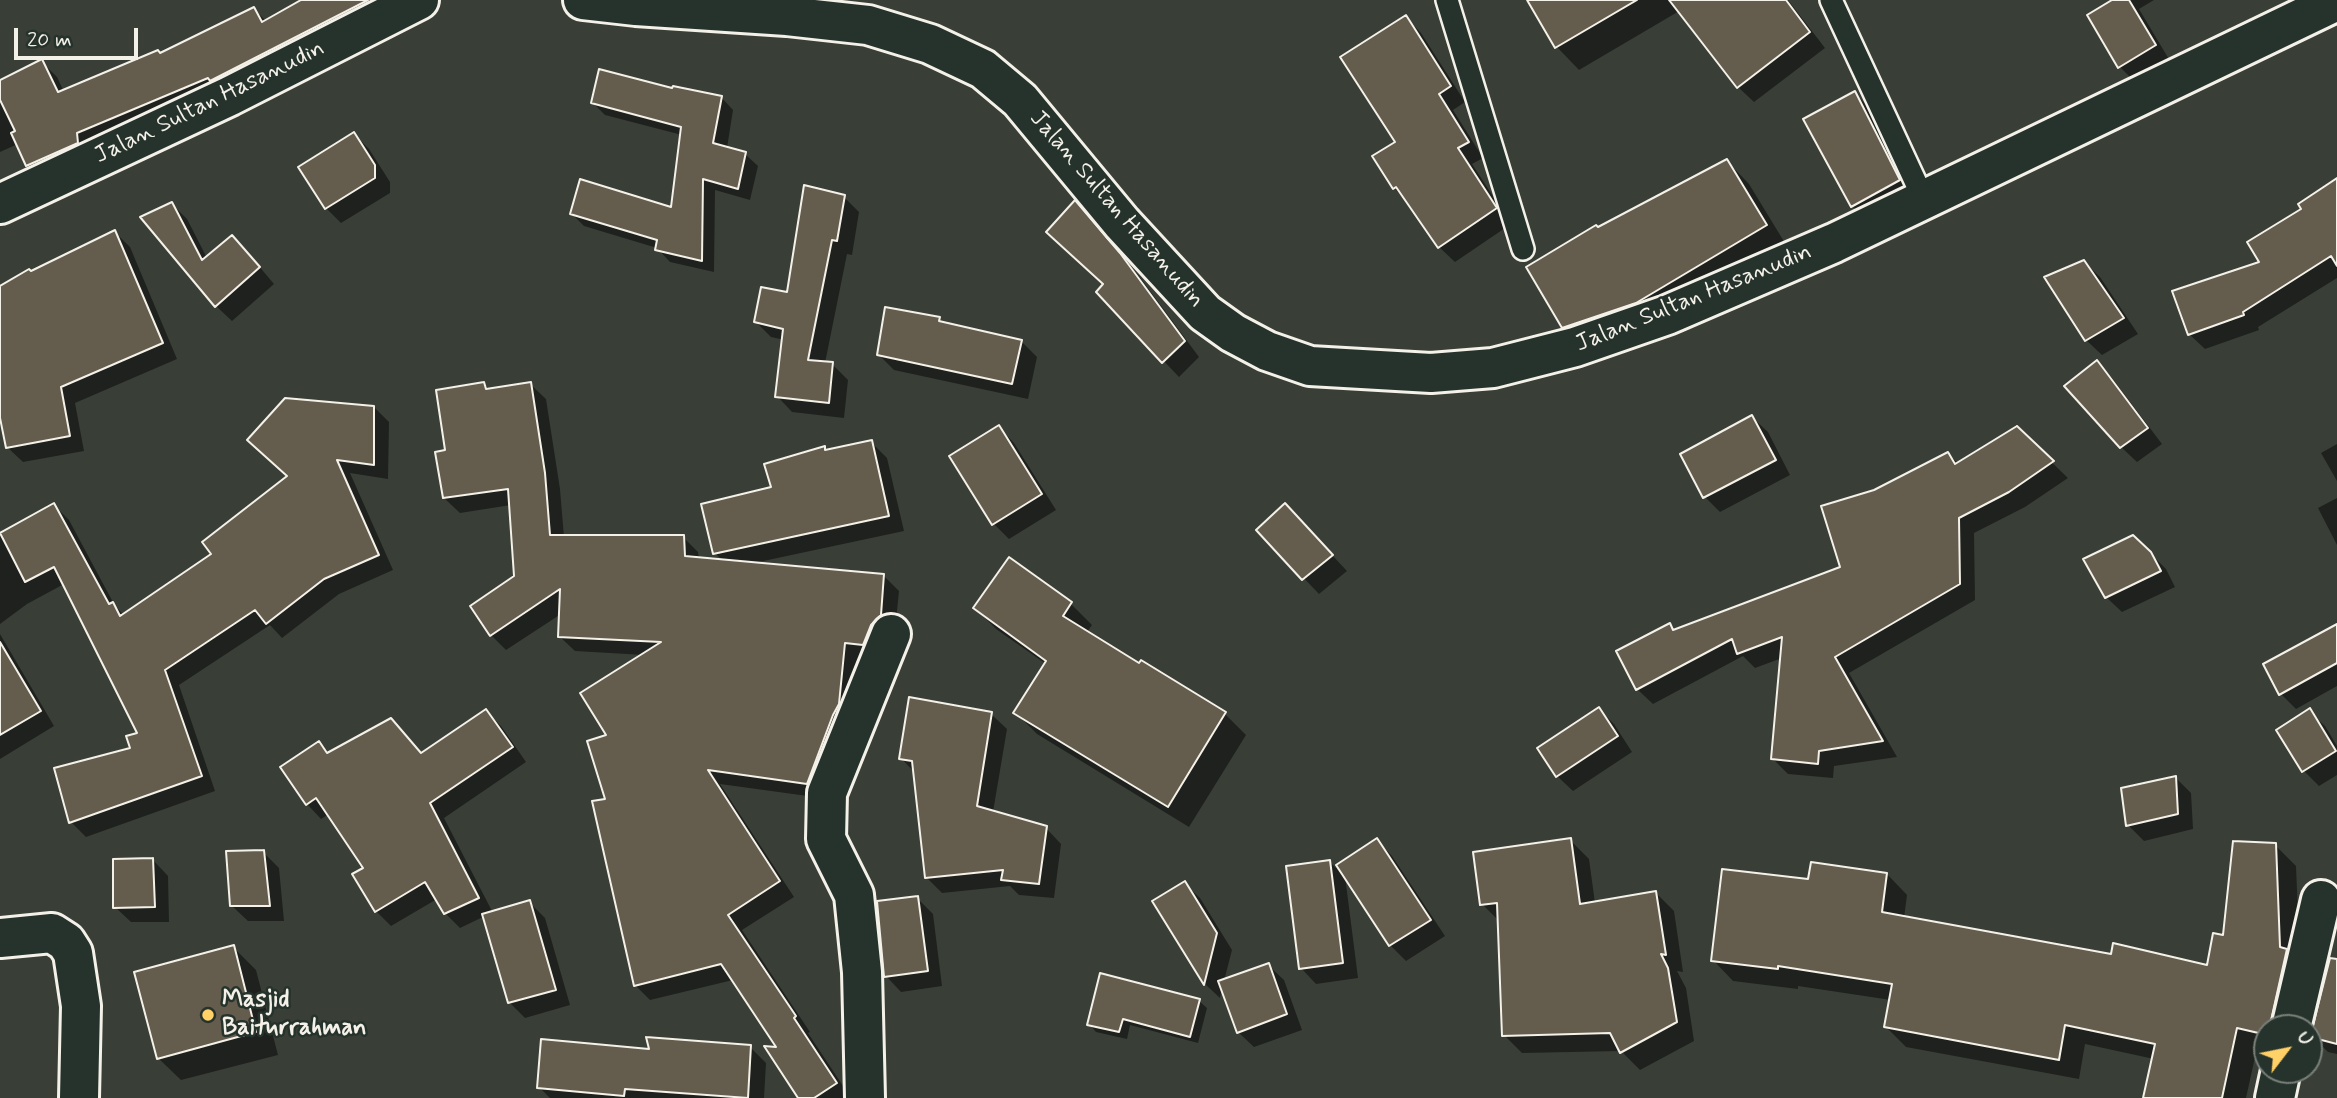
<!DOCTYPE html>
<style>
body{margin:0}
#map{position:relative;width:2337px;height:1098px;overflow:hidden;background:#393f37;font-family:Mynerve,sans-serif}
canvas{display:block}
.north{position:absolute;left:2253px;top:1014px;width:70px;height:70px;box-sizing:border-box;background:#26332d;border:2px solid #787f78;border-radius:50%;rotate:58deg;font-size:19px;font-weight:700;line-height:28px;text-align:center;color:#f4f1e8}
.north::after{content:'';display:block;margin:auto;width:24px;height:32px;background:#ffd166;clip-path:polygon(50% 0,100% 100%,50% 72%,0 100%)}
.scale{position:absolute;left:14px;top:28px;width:124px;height:32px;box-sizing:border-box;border:4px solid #f4f1e8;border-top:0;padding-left:9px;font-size:21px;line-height:24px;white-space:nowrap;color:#f4f1e8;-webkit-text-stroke:5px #26332d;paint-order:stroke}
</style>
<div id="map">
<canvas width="2337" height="1098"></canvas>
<div class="north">U</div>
<div class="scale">20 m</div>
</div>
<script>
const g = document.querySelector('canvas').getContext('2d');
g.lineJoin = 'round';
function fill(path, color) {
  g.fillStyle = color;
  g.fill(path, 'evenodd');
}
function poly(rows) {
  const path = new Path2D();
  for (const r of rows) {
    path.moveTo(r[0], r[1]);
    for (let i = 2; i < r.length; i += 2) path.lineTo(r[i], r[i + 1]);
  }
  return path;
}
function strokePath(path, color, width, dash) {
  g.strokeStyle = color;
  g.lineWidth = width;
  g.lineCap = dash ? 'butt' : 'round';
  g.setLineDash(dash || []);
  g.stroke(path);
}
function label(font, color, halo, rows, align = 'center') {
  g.font = font + ' Mynerve,sans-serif';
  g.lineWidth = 5;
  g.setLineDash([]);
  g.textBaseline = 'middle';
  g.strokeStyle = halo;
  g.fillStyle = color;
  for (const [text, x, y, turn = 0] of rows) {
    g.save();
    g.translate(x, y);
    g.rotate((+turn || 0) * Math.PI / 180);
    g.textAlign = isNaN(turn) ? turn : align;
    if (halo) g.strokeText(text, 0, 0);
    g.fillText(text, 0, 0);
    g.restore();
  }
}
fill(poly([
 [305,0,359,0,371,22,43,181,27,165,18,144,0,152,0,82,41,61,57,77,64,92,161,55,254,9,266,21],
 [1529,0,1698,0,1579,70,1557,47],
 [1735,0,1788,0,1825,48,1754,102,1738,87],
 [2116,0,2154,0,2139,9,2170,61,2135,82,2120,67],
 [1406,17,1421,33,1465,102,1453,110,1483,158,1472,164,1511,224,1455,262,1439,247,1410,204,1394,188],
 [674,91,721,97,733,110,727,148,745,154,758,166,750,200,715,190,714,272,670,262,657,248,584,226,571,213,672,209,682,135,605,115,593,103],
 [1855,93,1870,109,1915,196,1868,221,1852,206],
 [354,134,369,149,390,182,390,193,341,223,326,208],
 [1727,161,1749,184,1788,248,1586,349,1563,327,1598,229],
 [2337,180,2337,278,2258,327,2259,330,2205,349,2189,334,2262,263,2303,209],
 [844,197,859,212,852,255,847,254,825,363,832,364,848,380,844,418,792,412,777,396,784,340,771,337,756,322,788,294],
 [172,204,187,219,207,258,247,252,274,284,232,321,216,306],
 [1090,218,1139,276,1199,357,1179,377,1098,292,1104,284],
 [115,232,130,247,177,359,75,403,84,451,23,462,7,447,0,408,0,288],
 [2084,262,2100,277,2138,334,2102,355,2086,340],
 [939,319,944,324,1021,341,1037,357,1028,399,894,370,879,355],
 [2097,363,2112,378,2162,444,2137,462,2121,447],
 [484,384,490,390,530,384,546,399,560,489,564,537,683,537,698,552,699,559,723,561,715,553,773,488,825,448,828,451,871,442,887,458,904,531,754,563,884,576,899,591,895,631,878,659,860,657,854,720,822,798,720,784,794,897,742,930,810,1032,808,1033,851,1098,800,1098,779,1049,733,980,650,1000,635,985,607,800,609,736,644,655,575,651,559,636,561,614,506,650,491,635,516,577,511,505,460,513,444,498,447,452],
 [374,407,389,422,388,479,350,473,393,570,339,594,282,638,270,625,179,685,215,791,86,837,71,822,132,749,139,734,64,584,27,604,0,624,0,535,54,505,69,520,115,606,124,615,214,554],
 [1752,417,1768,432,1790,475,1720,512,1705,497],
 [999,427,1014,443,1056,510,1009,539,994,524],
 [2017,429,2068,478,2025,507,1974,533,1975,600,1849,673,1897,757,1834,766,1833,778,1788,774,1773,759,1782,658,1755,668,1743,656,1653,704,1637,689,1669,625,1675,631,1842,568,1875,492,1948,454,1959,464],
 [2337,444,2337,481,2321,453],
 [2337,498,2337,545,2318,508],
 [1300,521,1347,571,1319,594,1258,530],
 [2150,553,2166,569,2175,587,2122,612,2106,597],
 [1010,559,1071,604,1092,625,1087,632,1225,714,1246,735,1189,827,1037,734,1016,713,1046,664,996,629,975,608],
 [2337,626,2337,686,2296,709,2281,694],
 [0,634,54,726,0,759],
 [1599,709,1614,724,1632,752,1573,791,1557,776],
 [486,711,501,726,526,762,444,818,493,913,529,902,545,918,570,1005,525,1018,509,1002,485,916,460,928,445,913,437,899,391,926,376,911,354,875,366,868,329,814,321,819,307,804,283,767,319,743,329,754,391,720,423,755],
 [2309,711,2325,726,2337,746,2337,775,2319,786,2304,771],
 [991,714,1007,729,993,812,1046,828,1061,844,1054,898,1019,895,1010,886,942,893,926,877,915,773,901,758],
 [2176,778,2191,793,2193,829,2144,841,2128,825],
 [1377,840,1392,856,1445,936,1406,961,1390,945,1345,876,1358,978,1316,984,1301,968,1330,862,1342,874],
 [1570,840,1589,859,1595,903,1656,893,1674,911,1683,972,1677,971,1686,988,1694,1041,1640,1070,1621,1051,1522,1053,1504,1035,1500,922,1482,904],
 [2275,845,2296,866,2300,963,2293,1028,2267,1028,2267,1050,2257,1048,2246,1098,2146,1098,2154,1059,2085,1044,2079,1079,1906,1047,1886,1027,1891,1000,1798,986,1798,989,1733,981,1713,960,1810,881,1887,874,1907,895,1904,918,2112,956,2208,967],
 [263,852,279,868,284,921,248,921,232,906],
 [153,860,168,876,169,922,131,922,115,907],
 [1184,883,1200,898,1232,950,1224,981,1268,965,1284,980,1302,1030,1254,1047,1238,1032,1222,988,1220,998,1205,984,1154,902],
 [917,898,933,914,942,986,901,992,886,976],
 [233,947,256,970,278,1055,181,1080,158,1058],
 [2337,961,2337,1054,2328,1052,2312,1036],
 [1199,1001,1207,1008,1198,1043,1130,1025,1127,1039,1096,1032,1089,1024],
 [750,1047,766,1063,764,1098,550,1098,539,1087,651,1051]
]), '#0007');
const building = poly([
 [301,0,368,0,210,81,208,78,77,133,78,143,26,166,11,133,15,131,0,100,0,80,42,59,58,92,158,50,160,53,254,7,262,22,301,0],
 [1527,0,1637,0,1555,48,1527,0],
 [1669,0,1786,0,1810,32,1737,88,1669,0],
 [2112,0,2129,0,2156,45,2118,68,2087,15,2112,0],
 [1406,15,1451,86,1439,94,1469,142,1458,148,1497,208,1438,248,1396,187,1393,189,1372,156,1395,142,1340,57,1406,15],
 [599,69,672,88,673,86,722,96,713,143,746,152,738,189,703,179,702,261,655,250,657,240,570,214,580,179,671,207,681,127,591,103,599,69],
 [1855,91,1900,180,1851,207,1803,119,1855,91],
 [354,132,375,165,375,178,325,209,298,167,354,132],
 [1727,159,1767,225,1636,303,1562,328,1526,267,1596,225,1598,227,1727,159],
 [2337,178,2337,266,2331,256,2243,312,2244,315,2188,335,2172,291,2259,262,2247,242,2301,209,2298,204,2337,178],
 [804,185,845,195,837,241,832,240,808,360,833,362,829,403,775,397,783,329,754,322,761,287,787,292,804,185],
 [1075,200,1120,253,1185,341,1162,363,1096,292,1103,284,1046,232,1075,200],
 [172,202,202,260,232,235,260,267,215,307,140,217,172,202],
 [115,230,163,343,61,387,70,436,6,448,0,418,0,286,29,269,31,271,115,230],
 [2084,260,2124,318,2085,341,2044,277,2084,260],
 [885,307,940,317,939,321,1022,340,1012,384,877,355,885,307],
 [2097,360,2148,428,2120,448,2064,386,2097,360],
 [484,382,486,389,531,382,545,473,550,535,684,535,685,556,884,574,881,615,871,625,863,645,845,643,839,704,833,715,807,784,708,770,780,881,728,915,796,1016,794,1018,837,1083,814,1098,798,1098,764,1046,776,1047,721,964,634,986,592,801,605,799,587,741,606,735,580,693,661,642,558,637,560,589,490,636,470,606,514,576,508,489,443,498,435,452,445,450,436,390,484,382],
 [285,398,374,406,374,465,337,460,379,555,324,579,266,624,255,610,165,670,202,776,69,823,54,768,130,748,126,736,137,733,54,567,25,582,0,533,54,503,109,604,113,602,120,616,211,554,202,542,287,476,247,440,285,398],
 [1752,415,1776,460,1703,498,1680,454,1752,415],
 [999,425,1042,494,992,525,949,456,999,425],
 [2017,426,2054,461,2009,492,1959,518,1960,584,1835,657,1883,741,1819,751,1818,764,1771,759,1782,637,1737,654,1732,639,1636,690,1616,651,1670,623,1673,630,1840,567,1821,506,1874,490,1948,452,1955,464,2017,426],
 [872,440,889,516,713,554,701,504,771,487,764,464,825,446,825,450,872,440],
 [1285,503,1333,555,1302,580,1256,530,1285,503],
 [2133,535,2151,552,2161,571,2105,598,2083,559,2133,535],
 [1009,557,1072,602,1063,616,1139,663,1141,660,1226,712,1168,807,1013,713,1046,661,973,608,1009,557],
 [2337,624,2337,663,2279,695,2263,664,2337,624],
 [0,642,41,711,0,735,0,642],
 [909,697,992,712,977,806,1047,826,1039,884,1001,880,1003,870,925,878,912,761,899,759,909,697],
 [1599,707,1618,736,1556,777,1537,748,1599,707],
 [2310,708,2336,751,2302,772,2276,730,2310,708],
 [486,709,513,747,430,803,479,898,444,914,425,882,375,912,352,874,363,868,316,798,306,805,280,767,319,741,327,753,391,718,421,753,486,709],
 [2176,776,2178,814,2126,826,2121,788,2176,776],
 [1377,838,1431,920,1389,946,1336,865,1377,838],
 [1571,838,1580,904,1656,891,1666,955,1661,954,1668,968,1677,1022,1620,1053,1610,1033,1502,1036,1497,903,1480,905,1473,852,1571,838],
 [2233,841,2276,843,2280,947,2287,949,2270,1025,2267,1025,2267,1035,2237,1028,2222,1098,2143,1098,2155,1044,2065,1025,2059,1060,1884,1027,1892,984,1778,966,1778,969,1711,961,1722,869,1808,879,1811,862,1887,873,1882,912,2111,954,2113,943,2207,965,2213,933,2223,935,2233,841],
 [264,850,270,906,230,906,226,851,264,850],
 [153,858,155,907,113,908,113,859,153,858],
 [1330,860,1343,963,1299,969,1286,866,1330,860],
 [1185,881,1217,933,1204,985,1152,901,1185,881],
 [918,896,928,971,884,977,877,901,918,896],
 [530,900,556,990,508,1003,482,914,530,900],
 [234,945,256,1032,157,1059,134,972,234,945],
 [2330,958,2337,959,2337,1044,2310,1037,2330,958],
 [1269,963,1287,1014,1237,1033,1218,981,1269,963],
 [1100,973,1200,999,1190,1037,1123,1019,1119,1032,1087,1025,1100,973],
 [646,1037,751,1045,748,1098,625,1089,624,1096,537,1088,541,1039,649,1049,646,1037]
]);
fill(building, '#645c4d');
strokePath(building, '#f4f1e8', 2);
const service = poly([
 [1447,0,1523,249],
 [1831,0,1924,200]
]);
const minor = poly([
 [0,938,52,933,66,942,73,953,81,1006,79,1098],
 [2291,1028,2321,900],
 [865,1098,862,972,854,895,826,839,827,793,891,634],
 [2275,1098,2281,1070]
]);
const trunk = poly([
 [583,0,636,6,787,16,868,25,930,44,983,69,1020,100,1122,223,1205,313,1233,333,1267,351,1310,366,1431,373,1493,368,1575,347,1667,315,1834,243,2337,1],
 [0,204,230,96,419,0]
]);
strokePath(service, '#f4f1e8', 26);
strokePath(minor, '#f4f1e8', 44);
strokePath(trunk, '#f4f1e8', 44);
strokePath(service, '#26332d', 21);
strokePath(minor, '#26332d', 38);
strokePath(trunk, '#26332d', 38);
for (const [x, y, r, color] of [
 [208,1015,7,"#ffd166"]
]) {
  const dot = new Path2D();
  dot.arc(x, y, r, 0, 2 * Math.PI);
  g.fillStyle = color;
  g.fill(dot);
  strokePath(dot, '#26332d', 2.5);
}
label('24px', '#f4f1e8', '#26332d', [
 ["Jalan Sultan Hasanudin",210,103,-26],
 ["Jalan Sultan Hasanudin",1116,210,49],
 ["Jalan Sultan Hasanudin",1694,299,-22]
]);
label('bold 24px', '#f4f1e8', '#26332d', [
 ["Masjid",222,1001],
 ["Baiturrahman",222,1029]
], 'left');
</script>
